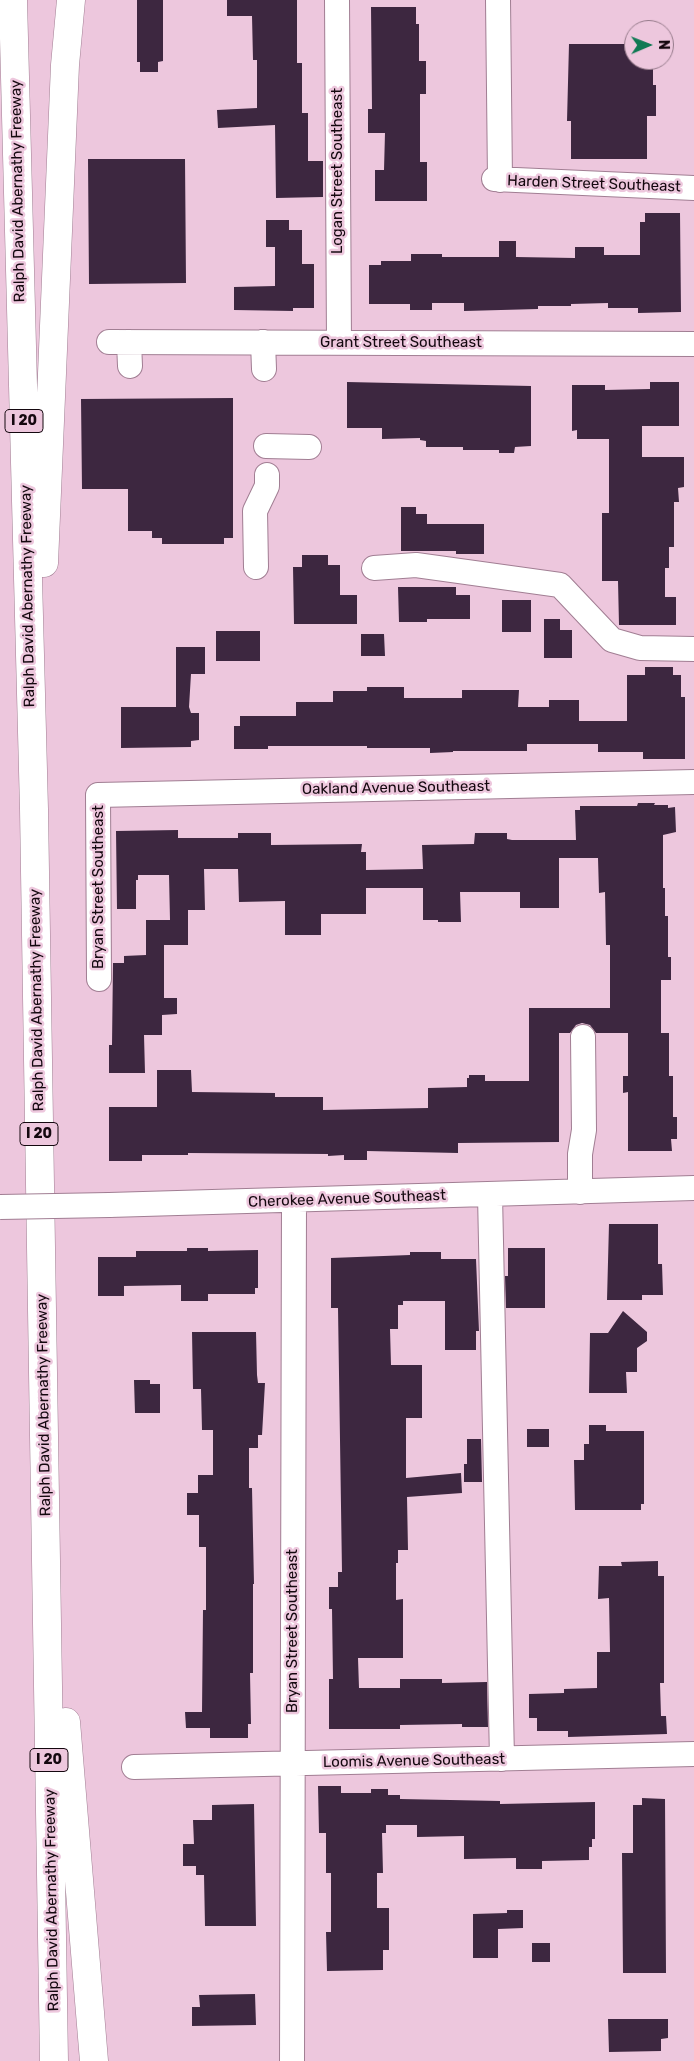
<!DOCTYPE html>
<style>
body{margin:0}
#map{position:relative;width:694px;height:2061px;overflow:hidden;background:#edc7dd;font-family:Rubik,sans-serif}
canvas{display:block}
.north{position:absolute;left:624px;top:20px;width:50px;height:50px;box-sizing:border-box;background:#edc7dd;border:1px solid #967b8b;border-radius:50%;rotate:89deg;font-size:14px;font-weight:700;line-height:20px;text-align:center;color:#14080f}
.north::after{content:'';display:block;margin:auto;width:18px;height:22px;background:#107a54;clip-path:polygon(50% 0,100% 100%,50% 72%,0 100%)}
</style>
<div id="map">
<canvas width="694" height="2061"></canvas>
<div class="north">N</div>
</div>
<script>
const g = document.querySelector('canvas').getContext('2d');
g.lineJoin = 'round';
function fill(path, color) {
  g.fillStyle = color;
  g.fill(path, 'evenodd');
}
function poly(rows) {
  const path = new Path2D();
  for (const r of rows) {
    path.moveTo(r[0], r[1]);
    for (let i = 2; i < r.length; i += 2) path.lineTo(r[i], r[i + 1]);
  }
  return path;
}
function strokePath(path, color, width, dash) {
  g.strokeStyle = color;
  g.lineWidth = width;
  g.lineCap = dash ? 'butt' : 'round';
  g.setLineDash(dash || []);
  g.stroke(path);
}
function label(font, color, halo, rows, align = 'center') {
  g.font = font + ' Rubik,sans-serif';
  g.lineWidth = 5;
  g.setLineDash([]);
  g.textBaseline = 'middle';
  g.strokeStyle = halo;
  g.fillStyle = color;
  for (const [text, x, y, turn = 0] of rows) {
    g.save();
    g.translate(x, y);
    g.rotate((+turn || 0) * Math.PI / 180);
    g.textAlign = isNaN(turn) ? turn : align;
    if (halo) g.strokeText(text, 0, 0);
    g.fillText(text, 0, 0);
    g.restore();
  }
}
fill(poly([
 [137,0,163,0,163,61,158,62,158,72,140,72,140,62,137,62],
 [227,0,297,0,297,63,302,63,302,113,308,113,308,161,323,161,323,197,276,198,275,125,218,128,217,110,257,108,257,60,253,60,252,16,227,16],
 [371,7,416,7,416,24,419,24,419,61,426,61,426,94,420,94,420,162,427,162,427,201,375,201,375,170,384,170,385,133,368,133,368,109,372,109],
 [569,44,634,44,634,60,653,60,653,85,656,85,656,116,647,116,647,159,571,159,571,121,567,121],
 [88,159,185,159,186,283,89,284],
 [645,213,680,213,681,312,638,313,638,308,608,308,608,303,571,304,571,306,538,306,538,309,464,311,464,303,432,303,432,310,410,310,410,304,369,304,369,265,381,265,381,261,411,261,411,254,442,254,442,257,499,257,499,241,516,241,516,257,575,258,575,247,604,247,604,255,640,255,640,222,645,222],
 [266,220,289,220,289,230,302,230,302,264,314,264,314,308,293,308,293,311,234,310,234,287,275,286,275,247,266,247],
 [347,382,531,386,531,446,515,447,514,453,499,453,499,450,463,450,463,447,426,447,426,441,420,440,420,438,382,439,382,428,347,428],
 [650,382,679,382,679,426,642,426,642,457,684,457,684,487,678,488,679,502,674,502,674,547,669,547,669,568,665,568,665,597,676,597,676,625,619,625,618,581,602,581,602,513,609,513,609,439,577,439,577,430,572,431,572,385,605,385,605,390,650,389],
 [233,398,233,538,224,538,224,544,162,544,162,538,152,538,152,531,128,531,128,489,82,489,81,399],
 [401,507,416,507,416,514,427,514,427,524,484,524,484,554,456,554,456,551,401,551],
 [302,555,328,555,328,565,340,565,340,595,357,595,357,624,294,624,293,567,302,567],
 [398,587,456,587,456,595,470,595,470,619,427,619,427,622,399,622],
 [502,600,531,600,531,632,502,632],
 [544,619,560,619,560,630,572,630,572,658,544,658],
 [216,631,260,631,260,661,216,661],
 [361,634,384,634,385,656,361,656],
 [176,647,205,647,205,674,191,674,189,707,191,713,199,713,199,740,191,741,191,747,121,748,121,707,176,707],
 [645,667,673,667,673,675,681,675,681,697,685,697,685,759,643,759,643,752,598,752,598,744,527,744,527,751,453,751,453,752,430,753,430,748,367,748,367,746,268,746,268,749,234,749,234,726,240,726,240,716,296,716,296,702,333,702,333,691,367,691,367,687,404,687,404,698,462,698,462,690,519,690,518,707,549,707,549,700,579,700,579,721,627,721,627,675,645,675],
 [638,803,655,803,654,805,668,805,668,808,675,807,676,832,663,835,663,888,665,888,665,916,668,916,668,957,671,957,671,980,661,980,661,1033,669,1033,669,1076,673,1076,673,1117,677,1117,677,1139,671,1139,672,1151,628,1151,628,1092,623,1093,623,1076,628,1076,628,1033,596,1033,590,1025,582,1023,576,1025,570,1033,559,1033,559,1142,458,1143,458,1153,367,1151,367,1160,344,1160,344,1155,328,1156,328,1154,188,1153,188,1155,142,1155,142,1161,109,1161,109,1107,157,1107,157,1070,191,1070,192,1092,275,1093,275,1097,323,1097,323,1110,428,1108,428,1088,467,1087,467,1078,469,1078,469,1075,485,1075,485,1081,529,1081,529,1008,610,1008,610,945,606,945,605,892,599,893,598,858,559,858,559,908,520,908,520,892,460,892,461,922,438,922,438,920,423,920,423,888,366,888,366,914,321,914,321,935,285,935,285,901,239,902,238,869,204,869,205,910,188,910,188,945,164,945,164,998,177,998,177,1014,162,1015,162,1035,144,1035,145,1073,109,1073,109,1045,112,1045,113,963,124,963,124,956,146,955,146,920,170,920,169,875,138,875,138,880,136,880,136,909,117,909,116,831,178,830,178,838,238,838,238,833,271,833,271,845,362,844,361,852,366,852,366,870,423,869,422,845,474,844,475,833,507,833,507,839,512,840,576,840,575,810,580,810,580,806,637,806],
 [609,1224,658,1224,658,1264,662,1264,663,1295,642,1295,642,1300,607,1300],
 [187,1248,208,1248,208,1251,258,1250,258,1288,255,1288,255,1294,208,1294,208,1301,181,1301,181,1285,124,1286,124,1296,98,1296,98,1257,136,1257,136,1251,187,1251],
 [508,1248,545,1248,545,1308,506,1308,505,1276,508,1276],
 [410,1252,441,1252,441,1259,476,1259,479,1331,476,1331,476,1350,445,1350,445,1301,403,1301,403,1305,398,1305,398,1329,390,1329,391,1365,422,1365,422,1418,406,1418,406,1478,461,1473,462,1493,407,1497,408,1550,398,1550,398,1563,396,1563,396,1600,403,1599,403,1658,358,1658,359,1688,400,1688,400,1679,442,1679,442,1683,487,1682,488,1727,462,1727,462,1724,400,1725,400,1729,329,1729,329,1679,333,1679,332,1609,329,1609,329,1587,338,1587,338,1572,342,1572,338,1308,331,1308,331,1258,410,1255],
 [623,1311,647,1332,647,1341,637,1348,637,1372,626,1372,627,1393,589,1393,590,1333,608,1333],
 [192,1332,256,1332,257,1375,258,1383,265,1383,262,1435,258,1435,258,1448,249,1448,249,1488,252,1488,254,1584,253,1584,253,1673,250,1673,251,1724,248,1724,248,1738,210,1738,210,1728,186,1728,185,1712,202,1712,203,1610,206,1610,206,1547,199,1547,199,1515,187,1515,187,1493,198,1493,198,1475,213,1475,213,1430,202,1430,201,1389,193,1389],
 [134,1380,150,1380,150,1384,160,1384,160,1413,135,1413],
 [589,1425,606,1425,606,1431,644,1431,644,1504,641,1504,641,1510,575,1510,574,1460,584,1460,584,1444,589,1444],
 [527,1429,549,1429,549,1447,527,1447],
 [467,1439,481,1439,482,1482,464,1482,464,1464,467,1464],
 [658,1561,658,1576,664,1576,664,1683,660,1683,661,1716,666,1716,667,1734,568,1737,568,1731,537,1731,537,1718,529,1718,529,1694,564,1693,564,1689,597,1688,597,1652,610,1652,609,1598,598,1599,599,1566,622,1566,621,1562],
 [318,1786,341,1786,341,1793,371,1793,371,1789,388,1789,388,1795,400,1795,400,1799,500,1801,500,1804,595,1802,595,1839,592,1839,592,1847,589,1847,589,1860,542,1861,542,1869,516,1869,516,1858,464,1859,464,1836,417,1837,417,1825,386,1825,386,1833,382,1833,383,1873,377,1873,377,1908,389,1908,389,1950,383,1950,383,1970,327,1971,326,1932,331,1932,331,1873,326,1873,326,1833,319,1833],
 [642,1798,665,1799,666,1973,623,1973,622,1853,633,1853,633,1805,642,1805],
 [254,1804,256,1926,205,1926,204,1875,196,1875,196,1866,183,1866,183,1844,194,1844,193,1820,212,1820,212,1805],
 [507,1910,523,1910,523,1928,498,1929,498,1958,473,1958,473,1914,507,1913],
 [532,1943,550,1943,550,1962,532,1962],
 [255,1994,256,2025,192,2026,192,2007,200,2007,199,1995],
 [608,2019,668,2019,668,2038,661,2039,661,2051,609,2052]
]), '#3d2740');
const minor = poly([
 [337,0,339,343],
 [498,0,500,180],
 [494,179,694,188],
 [109,342,694,344],
 [129,342,130,366],
 [263,342,264,369],
 [266,446,309,447],
 [256,567,255,511,267,486,267,475],
 [374,568,416,565,560,585,612,640,640,648,694,649],
 [99,979,98,795,694,782],
 [580,1192,580,1154,584,1130,583,1037],
 [490,1195,502,1759],
 [109,1205,694,1188],
 [134,1767,694,1754],
 [292,2061,294,1201]
]);
const highway = poly([
 [13,0,34,809,54,2061],
 [44,563,65,65,71,0],
 [66,1722,94,2061]
]);
strokePath(minor, '#a17e93', 26);
strokePath(highway, '#a17e93', 29);
strokePath(minor, '#fff', 24);
strokePath(highway, '#fff', 28);
const minorBridge = poly([
 [0,1207,109,1205]
]);
strokePath(minorBridge, '#a17e93', 26, []);
strokePath(minorBridge, '#fff', 24);
for (const [x, y, w] of [
 [24,421,38],
 [39,1134,38],
 [49,1760,38]
]) {
  const box = new Path2D();
  box.roundRect(x - w / 2, y - 11.5, w, 23, 4);
  g.fillStyle = '#edc7dd';
  g.fill(box);
  strokePath(box, '#14080f', 1);
}
label('bold 14px', '#14080f', null, [
 ["I 20",24,421],
 ["I 20",39,1134],
 ["I 20",49,1760]
]);
label('15px', '#14080f', '#edc7dd', [
 ["Logan Street Southeast",338,171,-90],
 ["Harden Street Southeast",594,184,2],
 ["Ralph David Abernathy Freeway",18,191,-91],
 ["Grant Street Southeast",401,343],
 ["Ralph David Abernathy Freeway",28,596,-91],
 ["Oakland Avenue Southeast",396,788,-1],
 ["Bryan Street Southeast",99,887,-90],
 ["Ralph David Abernathy Freeway",37,1000,-91],
 ["Cherokee Avenue Southeast",347,1199,-2],
 ["Ralph David Abernathy Freeway",44,1405,-91],
 ["Bryan Street Southeast",293,1631,-90],
 ["Loomis Avenue Southeast",414,1761,-1],
 ["Ralph David Abernathy Freeway",52,1900,-91]
]);
</script>
